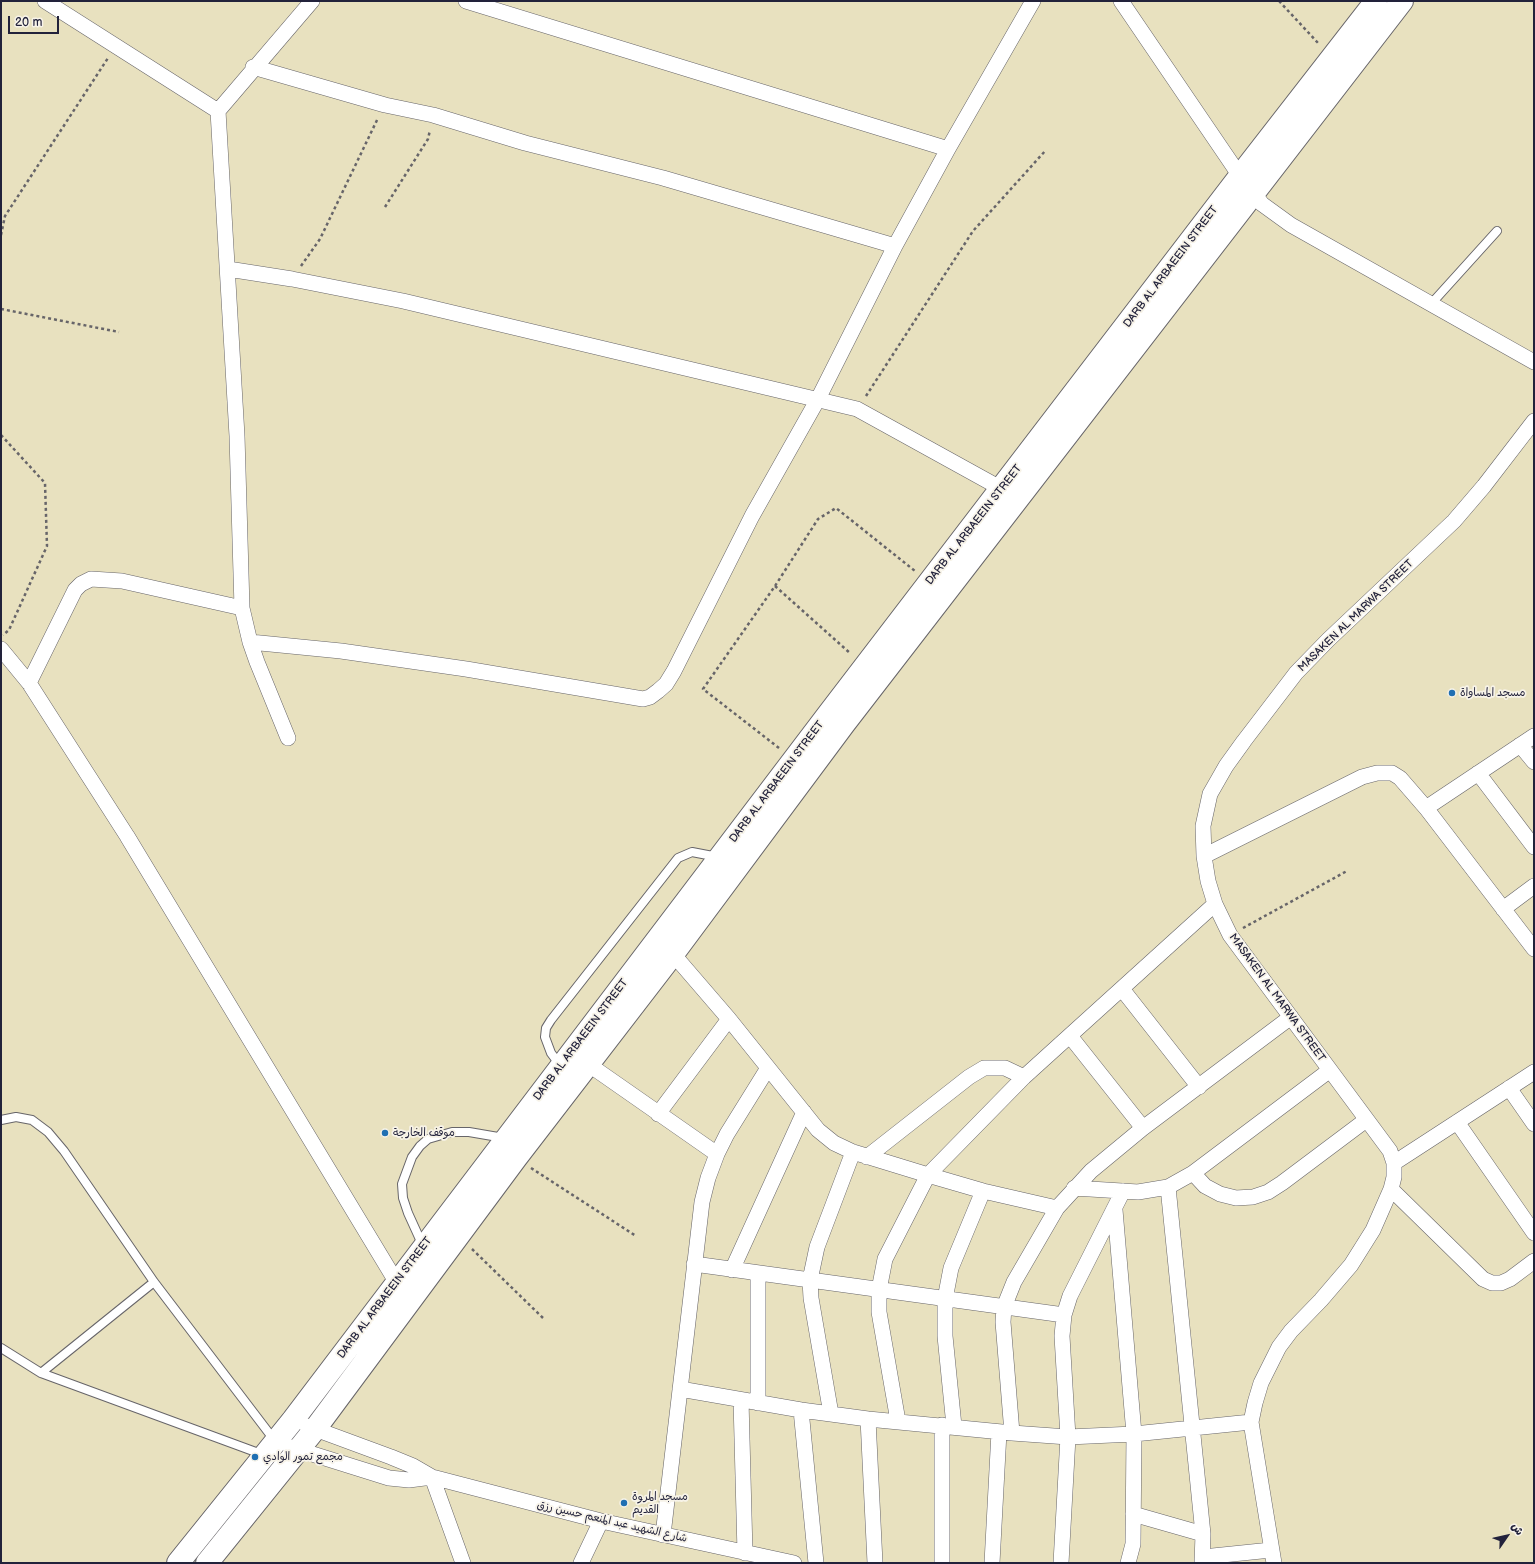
<!DOCTYPE html>
<meta charset="utf-8">
<style>
body{margin:0}
#map{position:relative;width:1535px;height:1564px;overflow:hidden;background:#e8e1bf;font-family:"Balsamiq Sans","Playpen Sans Arabic",sans-serif}
canvas{display:block}
.frame{position:absolute;inset:0;border:2px solid #22223b;pointer-events:none}
.north{position:absolute;left:1487px;top:1516px;width:40px;height:40px;-webkit-text-stroke:3px #f7f3e8;paint-order:stroke;rotate:56deg;font-size:11px;font-weight:700;line-height:16px;text-align:center;color:#22223b}
.north::after{content:'';display:block;margin:auto;width:14px;height:18px;background:#22223b;clip-path:polygon(50% 0,100% 100%,50% 72%,0 100%)}
.scale{position:absolute;left:8px;top:16px;width:51px;height:18px;box-sizing:border-box;border:2px solid #22223b;border-top:0;padding-left:5px;font-size:12px;line-height:14px;white-space:nowrap;color:#22223b;-webkit-text-stroke:3px #f7f3e8;paint-order:stroke}
</style>
<div id="map">
<canvas width="1535" height="1564"></canvas>
<div class="frame"></div>
<div class="north">ش</div>
<div class="scale">20 m</div>
</div>
<script>
const g = document.querySelector('canvas').getContext('2d');
g.lineJoin = 'round';
function poly(rows) {
  const path = new Path2D();
  for (const r of rows) {
    path.moveTo(r[0], r[1]);
    for (let i = 2; i < r.length; i += 2) path.lineTo(r[i], r[i + 1]);
  }
  return path;
}
function strokePath(path, color, width, dash) {
  g.strokeStyle = color;
  g.lineWidth = width;
  g.lineCap = dash ? 'butt' : 'round';
  g.setLineDash(dash || []);
  g.stroke(path);
}
function label(font, color, halo, rows, align = 'center') {
  g.font = font + ' "Balsamiq Sans","Playpen Sans Arabic",sans-serif';
  g.lineWidth = 3.5;
  g.setLineDash([]);
  g.textBaseline = 'middle';
  g.strokeStyle = halo;
  g.fillStyle = color;
  for (const [text, x, y, turn = 0] of rows) {
    g.save();
    g.translate(x, y);
    g.rotate((+turn || 0) * Math.PI / 180);
    g.textAlign = isNaN(turn) ? turn : align;
    if (halo) g.strokeText(text, 0, 0);
    g.fillText(text, 0, 0);
    g.restore();
  }
}
const lane = poly([
 [1431,304,1497,231],
 [560,1065,551,1053,545,1037,546,1028,551,1020,678,858,692,852,718,857],
 [1,1120,16,1117,32,1120,48,1132,64,1151,154,1282,275,1441],
 [423,1246,408,1213,403,1198,402,1184,412,1157,420,1146,428,1139,452,1132,469,1132,504,1138],
 [1,1348,41,1373,264,1455],
 [41,1373,154,1282]
]);
const street = poly([
 [45,1,218,111],
 [466,1,948,149],
 [1121,1,1240,176,1262,204,1291,225,1534,362],
 [253,67,385,105,433,115,525,143,663,178,895,246],
 [228,269,292,279,403,301,857,409,1002,489],
 [250,642,341,651,466,669,643,699,650,697,658,691,666,684,674,671,752,516,818,399,895,246,948,149,1033,1],
 [1,649,29,683,127,836,397,1283],
 [29,683,75,590,81,584,91,579,122,581,242,608],
 [288,738,257,662,250,642,242,608,237,436,218,111,312,1],
 [1520,745,1534,762],
 [1478,773,1534,847],
 [1426,808,1534,736],
 [1204,856,1362,777,1377,773,1392,773,1400,778,1426,808,1534,949],
 [1503,909,1534,886],
 [667,947,729,1019,818,1130,834,1143,853,1152,928,1175,983,1191,1057,1208],
 [1122,989,1199,1087],
 [1070,1036,1143,1128],
 [588,1064,717,1154],
 [1509,1088,1534,1124],
 [658,1114,729,1019],
 [1457,1122,1534,1233],
 [867,1157,969,1077,984,1068,1005,1068,1024,1077],
 [1394,1163,1534,1072],
 [1193,1173,1205,1186,1220,1194,1236,1198,1253,1197,1268,1192,1282,1183,1366,1120],
 [1168,1187,1203,1534,1202,1563],
 [1074,1188,1138,1192,1168,1187,1193,1173,1330,1070],
 [1391,1189,1483,1279,1492,1283,1501,1283,1510,1279,1534,1261],
 [1115,1210,1134,1434,1133,1544,1128,1563],
 [694,1264,1064,1315],
 [732,1270,804,1112],
 [758,1273,758,1403],
 [680,1389,801,1410,868,1419,1012,1433,1068,1437,1134,1434,1251,1422],
 [741,1400,745,1553],
 [801,1410,816,1563],
 [831,1414,811,1298,810,1280,817,1247,853,1152],
 [868,1419,875,1563],
 [898,1421,879,1312,879,1290,885,1259,928,1175,1024,1077,1215,904],
 [307,1426,391,1457,413,1466,432,1477,601,1521,794,1563],
 [954,1426,945,1336,945,1299,951,1268,983,1191],
 [1012,1433,1003,1322,1004,1307,1014,1282,1057,1208,1091,1171,1143,1128,1291,1017],
 [290,1447,389,1478,409,1480,432,1477],
 [432,1477,463,1563],
 [1133,1514,1203,1534],
 [663,1535,702,1202,708,1178,717,1154,727,1134,768,1068],
 [1203,1557,1271,1550],
 [581,1563,601,1521],
 [942,1563,942,1425],
 [992,1563,999,1432],
 [1061,1563,1068,1437,1062,1336,1064,1315,1070,1296,1123,1191],
 [1274,1563,1251,1422,1255,1403,1261,1383,1279,1347,1291,1331,1321,1300,1351,1265,1373,1230,1391,1189,1394,1177,1394,1163,1390,1151,1230,935,1215,904,1208,881,1204,856,1203,826,1210,794,1226,766,1244,741,1296,673,1328,640,1454,521,1484,486,1534,421]
]);
const highway = poly([
 [178,1563,293,1420,830,712,1240,176,1376,1],
 [207,1563,315,1429,516,1158,673,954,844,724,1402,1]
]);
strokePath(lane, '#676569', 10);
strokePath(street, '#676569', 16);
strokePath(highway, '#676569', 24);
strokePath(poly([
 [1279,1,1319,44],
 [385,207,428,139,430,130],
 [1,235,5,216,108,58],
 [301,266,320,239,378,118],
 [1,309,119,332],
 [866,396,973,231,1046,150],
 [1,435,45,483,47,546,9,630,3,635],
 [775,586,851,654],
 [779,748,703,689,775,586,818,519,836,508,915,571],
 [1243,928,1347,871],
 [531,1168,636,1236],
 [472,1249,543,1318]
]), '#676569', 2.5, [3, 3]);
strokePath(lane, '#fff', 8);
strokePath(street, '#fff', 15);
strokePath(highway, '#fff', 22);
for (const [x, y, r, color] of [
 [1452,693,4,"#1f6fb2"],
 [385,1133,4,"#1f6fb2"],
 [255,1457,4,"#1f6fb2"],
 [624,1503,4,"#1f6fb2"]
]) {
  const dot = new Path2D();
  dot.arc(x, y, r, 0, 2 * Math.PI);
  g.fillStyle = color;
  g.fill(dot);
  strokePath(dot, '#f7f3e8', 1.5);
}
label('11px', '#22223b', '#f7f3e8', [
 ["DARB AL ARBAEEIN STREET",1171,267,-53],
 ["DARB AL ARBAEEIN STREET",974,525,-52],
 ["MASAKEN AL MARWA STREET",1356,616,-44],
 ["DARB AL ARBAEEIN STREET",777,782,-53],
 ["MASAKEN AL MARWA STREET",1277,998,54],
 ["DARB AL ARBAEEIN STREET",581,1040,-53],
 ["DARB AL ARBAEEIN STREET",385,1298,-53],
 ["شارع الشهيد عبد المنعم حسين رزق",612,1522,13]
]);
label('11px', '#22223b', '#f7f3e8', [
 ["مسجد المساواة",1460,693],
 ["موقف الخارجة",393,1133],
 ["مجمع تمور الوادي",263,1457],
 ["مسجد المروة",632,1497],
 ["القديم",632,1510]
], 'left');
</script>
